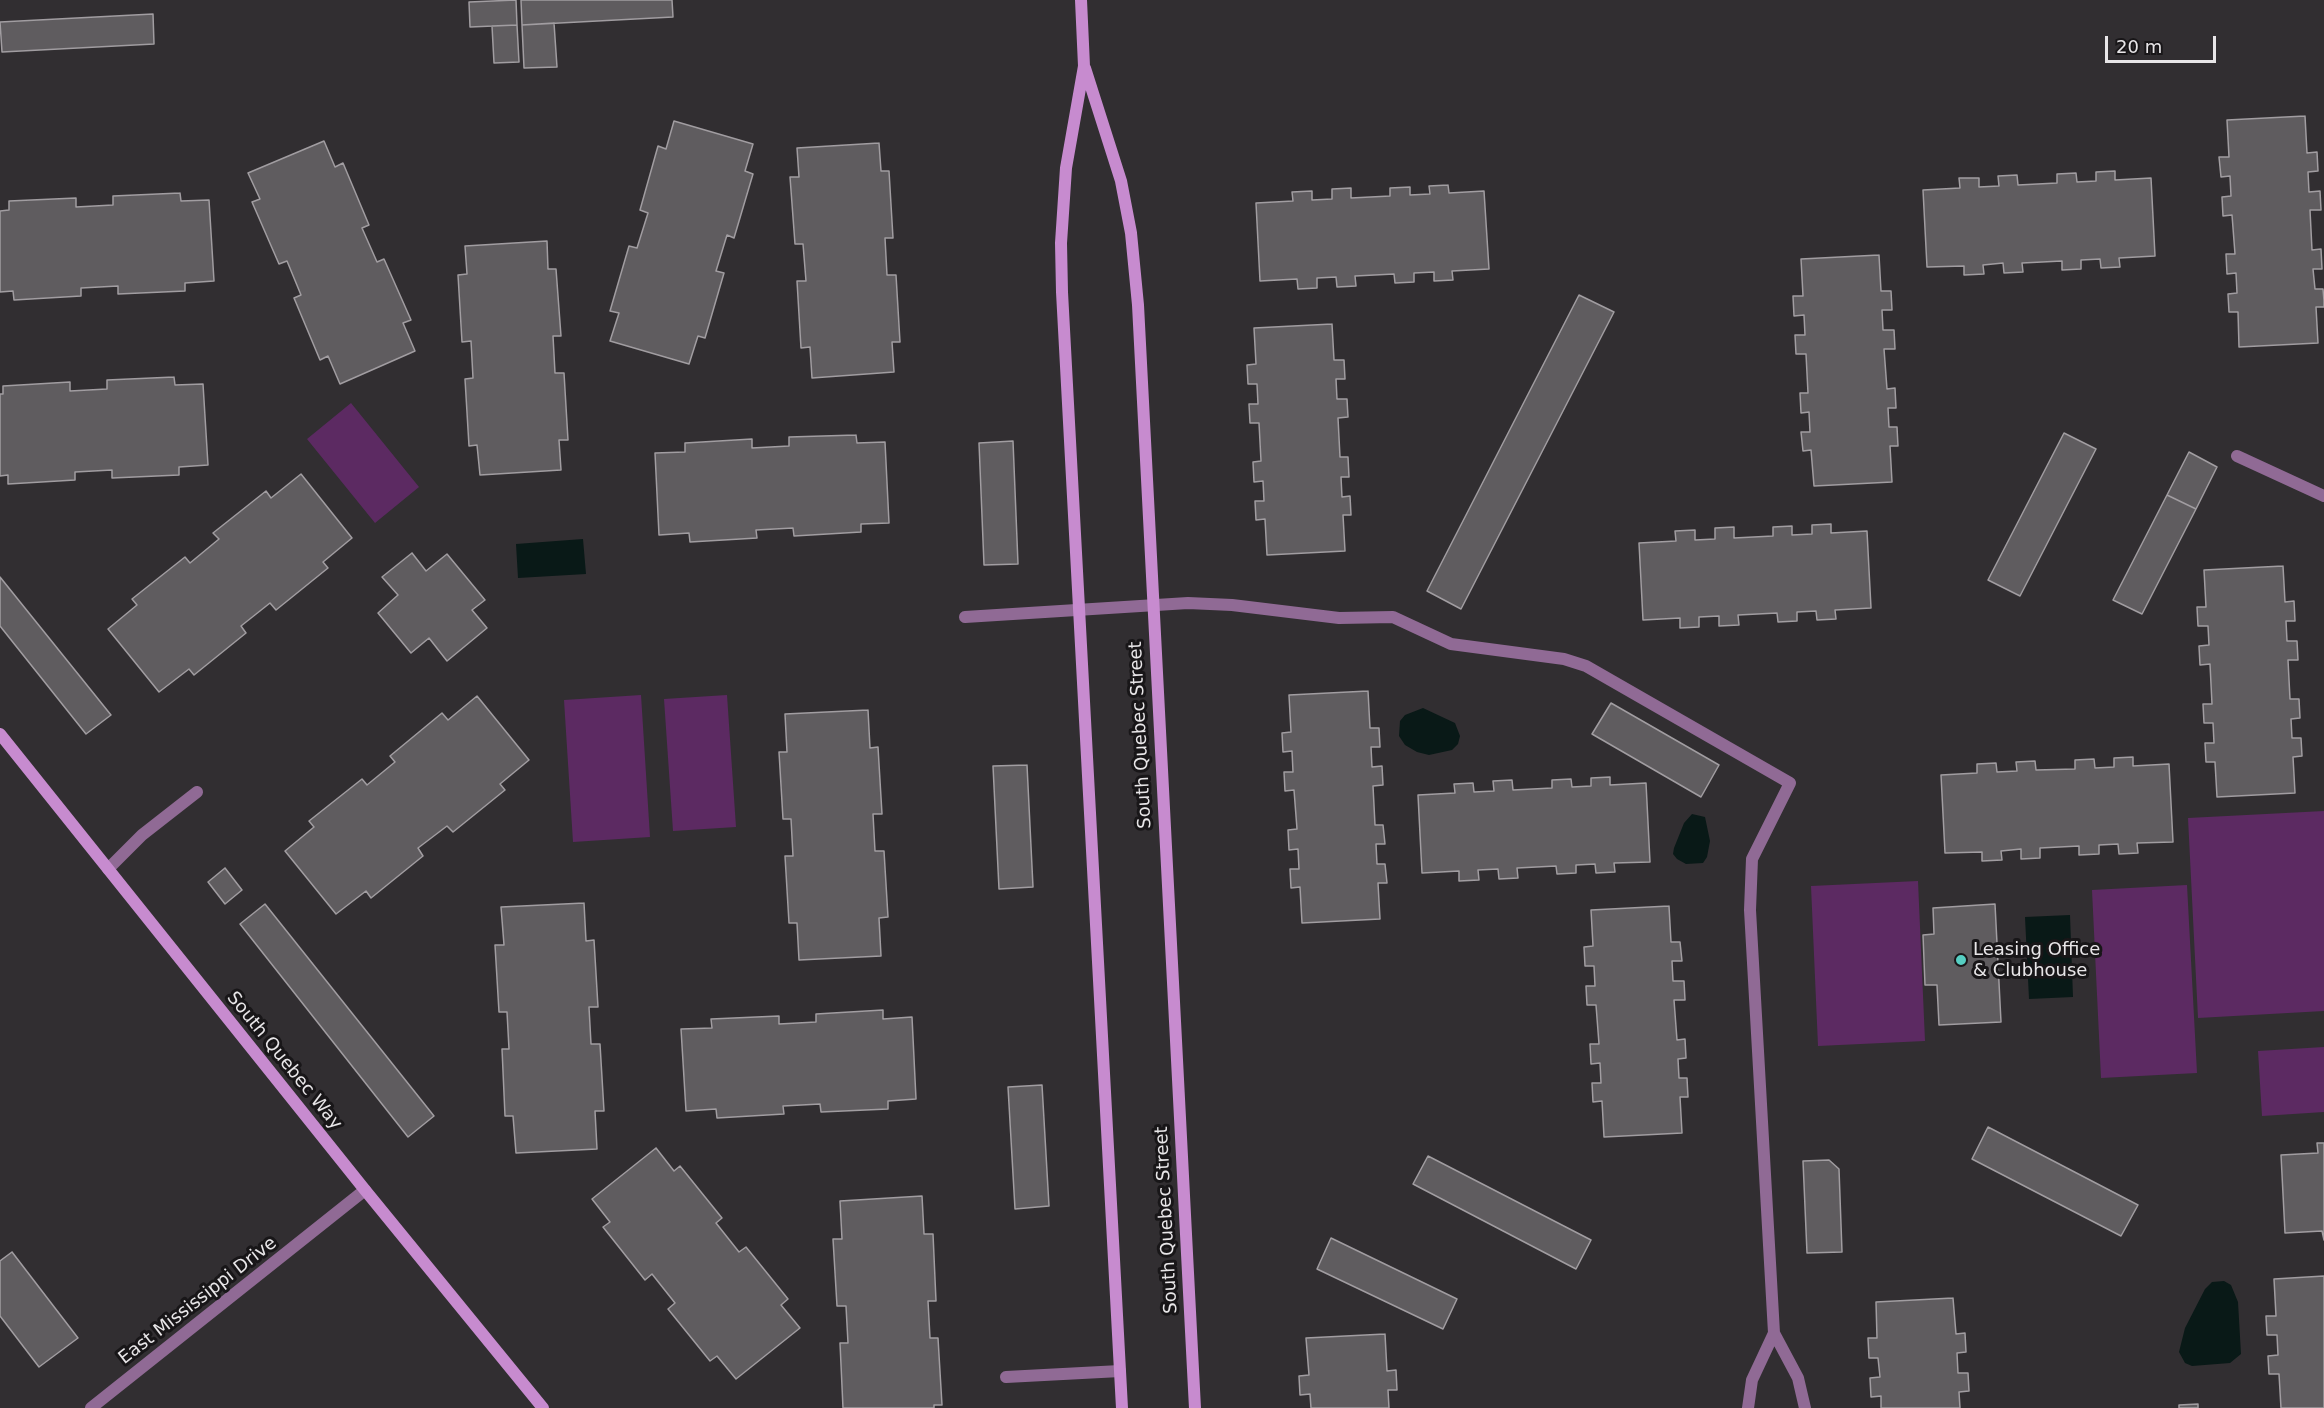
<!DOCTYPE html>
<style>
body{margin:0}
#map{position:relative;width:2324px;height:1408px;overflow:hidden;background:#312e31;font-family:"DejaVu Sans",sans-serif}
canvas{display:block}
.scale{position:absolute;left:2105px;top:36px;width:111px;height:27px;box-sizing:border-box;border:3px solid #e8e6e8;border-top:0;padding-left:8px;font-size:18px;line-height:21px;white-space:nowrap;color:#e8e6e8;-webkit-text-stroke:4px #181618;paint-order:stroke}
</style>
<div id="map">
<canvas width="2324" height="1408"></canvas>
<div class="scale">20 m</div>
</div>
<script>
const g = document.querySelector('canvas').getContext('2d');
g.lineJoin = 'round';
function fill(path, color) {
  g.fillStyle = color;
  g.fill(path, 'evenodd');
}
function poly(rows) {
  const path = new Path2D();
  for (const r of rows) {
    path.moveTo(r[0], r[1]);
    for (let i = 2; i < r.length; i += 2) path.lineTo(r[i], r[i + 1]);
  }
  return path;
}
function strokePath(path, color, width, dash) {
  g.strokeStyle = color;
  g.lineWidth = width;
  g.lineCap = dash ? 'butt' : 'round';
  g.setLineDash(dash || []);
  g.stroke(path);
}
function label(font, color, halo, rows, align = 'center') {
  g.font = font + ' "DejaVu Sans",sans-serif';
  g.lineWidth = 6;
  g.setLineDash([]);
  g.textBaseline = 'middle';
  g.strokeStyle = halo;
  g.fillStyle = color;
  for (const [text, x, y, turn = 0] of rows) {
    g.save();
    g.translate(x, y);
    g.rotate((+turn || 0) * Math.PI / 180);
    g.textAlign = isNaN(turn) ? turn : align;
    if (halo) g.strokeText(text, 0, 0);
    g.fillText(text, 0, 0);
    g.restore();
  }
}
fill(poly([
 [351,403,419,487,375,523,307,439],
 [641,695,650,837,573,842,564,700],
 [727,695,736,827,673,831,664,699],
 [2324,811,2324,1011,2198,1018,2188,818],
 [1918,881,1925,1041,1818,1046,1811,886],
 [2187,885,2197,1073,2101,1078,2092,890],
 [2324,1047,2324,1112,2262,1116,2258,1051]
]), '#5c2a62');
fill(poly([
 [583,539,586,574,518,578,516,544],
 [1423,708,1455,723,1460,736,1458,744,1452,750,1429,755,1417,752,1405,745,1399,736,1400,721,1405,715],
 [1692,814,1705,817,1710,841,1707,857,1703,863,1686,864,1677,859,1673,854,1674,848,1684,823],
 [2070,915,2073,997,2029,999,2025,917],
 [2224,1281,2231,1285,2238,1302,2241,1354,2230,1363,2192,1366,2185,1363,2179,1352,2185,1328,2205,1289,2212,1282]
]), '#091917');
const building = poly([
 [516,0,517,25,470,27,469,2,516,0],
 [521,0,672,0,673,17,522,25,521,0],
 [153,14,154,44,2,52,0,22,153,14],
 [554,23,557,67,524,68,522,25,554,23],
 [517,25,519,62,494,63,492,26,517,25],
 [2305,116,2307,153,2317,152,2318,171,2308,172,2309,192,2320,191,2321,210,2310,210,2312,250,2321,249,2322,269,2313,269,2315,289,2323,289,2324,301,2324,307,2316,307,2318,343,2239,347,2238,312,2229,312,2228,294,2237,293,2236,273,2227,274,2226,254,2235,254,2232,215,2223,216,2222,197,2231,196,2230,176,2221,177,2219,157,2229,157,2227,120,2305,116],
 [674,121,753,144,745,171,753,174,734,238,727,235,716,271,724,273,705,338,698,336,689,364,610,341,619,313,610,311,629,246,637,248,648,213,640,210,658,146,666,149,674,121],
 [324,141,335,167,343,163,369,225,362,228,377,262,384,259,411,320,403,323,415,351,340,384,328,356,320,360,294,298,301,295,287,261,279,264,252,202,260,199,248,173,324,141],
 [879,143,881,171,889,171,893,238,885,238,887,275,896,275,900,342,892,342,894,372,812,378,810,347,801,348,797,281,806,281,803,244,795,244,790,177,799,177,797,148,879,143],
 [2115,171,2115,180,2151,178,2155,256,2119,258,2120,267,2101,268,2100,259,2081,260,2081,269,2062,270,2062,261,2022,263,2023,272,2004,273,2003,263,1983,265,1984,274,1964,275,1964,266,1927,267,1923,190,1960,188,1959,178,1979,178,1979,187,1999,186,1998,176,2017,175,2018,185,2057,183,2057,174,2076,173,2077,182,2096,181,2096,172,2115,171],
 [1448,185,1449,193,1484,191,1489,269,1452,271,1453,280,1434,281,1434,272,1414,273,1414,282,1395,283,1394,274,1355,276,1356,286,1337,287,1336,277,1317,278,1317,288,1298,289,1297,279,1260,281,1256,203,1293,201,1292,192,1312,191,1312,200,1332,199,1332,189,1351,188,1351,198,1390,196,1390,188,1410,187,1410,195,1430,194,1429,186,1448,185],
 [180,193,181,201,209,200,214,281,185,283,185,291,118,294,118,286,81,288,81,296,14,300,13,291,0,292,0,211,9,210,9,201,76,198,76,207,113,205,113,196,180,193],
 [547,241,548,269,556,269,561,336,553,336,555,373,564,373,568,440,559,440,561,470,480,475,477,445,469,446,465,379,473,378,471,341,462,342,458,275,467,274,465,246,547,241],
 [1879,255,1881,291,1891,291,1892,310,1882,310,1883,330,1894,330,1895,349,1884,349,1887,389,1895,388,1896,408,1888,408,1889,427,1897,427,1898,446,1890,446,1892,482,1814,486,1811,450,1803,451,1801,432,1810,432,1809,412,1801,413,1800,393,1808,393,1806,354,1796,354,1795,335,1805,335,1804,315,1794,316,1793,296,1803,296,1801,259,1879,255],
 [1579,295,1614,312,1461,609,1427,591,1579,295],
 [1332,324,1334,360,1344,360,1345,379,1336,379,1337,399,1347,399,1348,417,1338,418,1340,457,1348,457,1349,477,1341,477,1342,497,1350,496,1351,515,1343,515,1345,551,1267,555,1265,519,1256,520,1255,501,1264,501,1263,481,1254,482,1253,462,1261,461,1259,423,1250,423,1249,404,1258,404,1257,384,1248,384,1247,365,1256,364,1254,328,1332,324],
 [174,377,175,385,203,384,208,465,179,467,179,475,112,478,112,470,75,472,75,480,8,484,8,475,0,476,0,394,3,394,3,386,70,382,70,391,107,389,107,380,174,377],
 [2064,433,2096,449,2020,596,1988,580,2064,433],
 [856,435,857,443,885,442,889,523,861,524,861,532,794,536,793,528,756,530,757,538,690,542,689,533,659,535,655,453,685,452,685,443,752,439,752,448,789,446,789,437,856,435],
 [1013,441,1018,564,984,565,979,443,1013,441],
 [2189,452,2217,467,2196,509,2167,495,2189,452],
 [301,474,352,538,323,562,328,568,276,610,270,603,241,626,246,633,194,675,189,669,159,692,108,629,137,605,132,599,185,557,190,563,219,539,213,533,266,491,271,498,301,474],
 [2167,495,2196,509,2142,614,2113,600,2167,495],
 [1831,524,1831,533,1867,531,1871,608,1835,610,1836,619,1817,620,1816,611,1797,612,1797,621,1778,622,1777,613,1738,615,1739,625,1719,626,1719,616,1699,617,1699,627,1680,628,1680,618,1643,620,1639,543,1676,541,1675,531,1695,530,1695,540,1715,539,1715,528,1734,527,1734,538,1773,536,1773,527,1792,526,1792,535,1812,534,1812,525,1831,524],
 [412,553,426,571,447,554,485,600,472,610,487,628,447,661,429,638,411,653,378,613,398,595,382,577,412,553],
 [2283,566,2285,602,2294,601,2295,621,2286,621,2287,641,2297,641,2298,660,2288,660,2290,699,2299,699,2300,718,2291,719,2292,738,2301,738,2302,756,2293,757,2295,793,2217,797,2215,762,2206,762,2205,743,2214,743,2213,723,2204,723,2203,704,2212,704,2210,664,2200,665,2199,646,2209,645,2208,626,2198,626,2197,607,2206,607,2204,570,2283,566],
 [0,577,111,715,86,734,0,626,0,577],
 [1368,691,1370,728,1379,728,1380,747,1371,747,1372,767,1382,766,1383,785,1373,786,1375,825,1383,825,1385,844,1376,844,1377,864,1385,864,1387,883,1378,883,1380,919,1302,923,1300,887,1291,888,1290,869,1299,869,1298,849,1289,850,1288,830,1297,829,1294,790,1285,791,1284,772,1293,772,1292,751,1283,752,1282,733,1291,732,1289,695,1368,691],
 [477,696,529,760,500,784,505,790,453,832,447,826,418,848,423,856,371,898,366,891,336,914,285,851,314,827,309,821,362,779,367,785,395,762,390,756,442,713,448,720,477,696],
 [1611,703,1719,765,1701,797,1592,734,1611,703],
 [868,710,870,748,878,747,882,814,873,814,875,851,884,851,888,917,879,918,881,956,799,960,797,923,789,923,785,856,793,856,791,819,783,819,779,752,787,752,785,714,868,710],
 [2133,757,2133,766,2169,764,2173,842,2137,843,2138,853,2119,854,2118,844,2099,845,2099,854,2079,855,2079,846,2040,848,2040,858,2021,859,2021,849,2001,851,2002,860,1982,861,1982,852,1945,853,1941,775,1977,773,1977,764,1996,763,1997,772,2017,771,2016,762,2035,761,2036,770,2075,769,2075,760,2094,759,2095,768,2114,767,2114,758,2133,757],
 [1027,765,1033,887,999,889,993,766,1027,765],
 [1610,777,1610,785,1646,783,1650,862,1614,863,1615,872,1596,873,1595,864,1576,865,1576,873,1557,874,1556,866,1517,868,1518,878,1499,879,1498,869,1478,870,1479,880,1459,881,1459,871,1422,873,1418,795,1455,793,1454,784,1473,783,1474,792,1494,791,1493,781,1512,780,1513,790,1552,788,1552,780,1571,779,1572,787,1591,786,1591,778,1610,777],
 [225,868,242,890,225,904,208,882,225,868],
 [584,903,586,941,594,940,598,1007,589,1007,591,1044,600,1044,604,1111,595,1111,597,1149,516,1153,513,1116,505,1116,502,1049,509,1049,507,1012,499,1012,495,945,504,945,501,907,584,903],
 [265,904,434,1116,408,1137,240,924,265,904],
 [1995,904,2001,1022,1939,1025,1937,985,1925,985,1923,935,1934,934,1933,908,1995,904],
 [1669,906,1671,942,1680,942,1682,961,1672,961,1673,981,1684,981,1685,1000,1674,1000,1677,1040,1685,1039,1686,1058,1678,1059,1679,1078,1687,1078,1688,1097,1680,1097,1682,1133,1604,1137,1602,1101,1593,1102,1592,1083,1601,1083,1600,1063,1591,1064,1590,1044,1599,1044,1596,1005,1587,1005,1586,986,1595,986,1594,966,1585,966,1584,947,1593,946,1591,910,1669,906],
 [883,1010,883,1019,912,1017,916,1099,888,1101,888,1109,821,1112,820,1104,783,1106,784,1114,717,1118,716,1109,686,1111,681,1029,712,1028,711,1019,779,1016,779,1024,816,1022,816,1014,883,1010],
 [1042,1085,1049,1206,1015,1209,1008,1087,1042,1085],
 [1988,1127,2138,1205,2121,1236,1972,1159,1988,1127],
 [2317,1143,2324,1143,2324,1240,2322,1231,2285,1233,2281,1155,2318,1153,2317,1143],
 [656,1148,674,1171,680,1166,722,1218,716,1223,739,1252,746,1247,788,1299,781,1305,800,1328,736,1379,717,1356,710,1361,668,1309,675,1303,652,1274,645,1280,603,1227,610,1222,592,1199,656,1148],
 [1428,1156,1591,1240,1576,1269,1413,1184,1428,1156],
 [1829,1160,1839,1169,1842,1252,1807,1253,1803,1161,1829,1160],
 [922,1196,924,1234,933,1234,936,1301,928,1301,930,1338,938,1338,942,1405,934,1405,934,1408,843,1408,840,1343,848,1343,846,1306,837,1306,833,1239,842,1239,840,1201,922,1196],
 [1331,1238,1457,1299,1443,1329,1317,1269,1331,1238],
 [12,1252,78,1338,39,1367,0,1316,0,1261,12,1252],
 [2324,1276,2324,1408,2281,1408,2279,1374,2269,1374,2268,1356,2278,1355,2277,1335,2267,1335,2266,1316,2276,1316,2274,1279,2324,1276],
 [1953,1298,1956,1334,1965,1333,1966,1352,1957,1353,1958,1373,1968,1373,1969,1391,1959,1392,1960,1408,1881,1408,1881,1396,1871,1397,1870,1378,1880,1377,1878,1358,1869,1358,1868,1338,1877,1338,1876,1302,1953,1298],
 [1385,1334,1387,1371,1396,1370,1397,1390,1388,1390,1389,1408,1311,1408,1310,1394,1300,1395,1299,1376,1309,1375,1306,1338,1385,1334],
 [2198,1404,2198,1408,2179,1408,2179,1405,2198,1404]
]);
fill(building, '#5f5c5f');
strokePath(building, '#a19da1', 1.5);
strokePath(poly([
 [2237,456,2324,496],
 [965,617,1188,603,1232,605,1339,618,1393,617,1451,644,1564,659,1586,666,1790,783,1752,859,1750,910,1774,1333,1798,1378,1805,1408],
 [108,869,142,835,197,792],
 [1006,1377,1120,1371],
 [1748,1408,1752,1380,1774,1333]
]), '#906a95', 12);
strokePath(poly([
 [91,1408,365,1190]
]), '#906a95', 12);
strokePath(poly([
 [1081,0,1084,66,1066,168,1061,243,1062,292,1122,1408],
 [1085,68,1121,181,1131,233,1138,305,1195,1408],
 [0,734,365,1190,543,1408]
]), '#c78bcf', 12);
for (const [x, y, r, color] of [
 [1961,960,6,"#56cec2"]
]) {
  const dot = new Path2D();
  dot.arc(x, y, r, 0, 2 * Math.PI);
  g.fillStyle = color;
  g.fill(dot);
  strokePath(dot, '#181618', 2);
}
label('18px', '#e8e6e8', '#181618', [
 ["South Quebec Street",1141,735,-93],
 ["South Quebec Way",284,1061,51],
 ["South Quebec Street",1167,1220,-93],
 ["East Mississippi Drive",198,1301,-38]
]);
label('18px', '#e8e6e8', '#181618', [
 ["Leasing Office",1973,950],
 ["& Clubhouse",1973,971]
], 'left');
</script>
